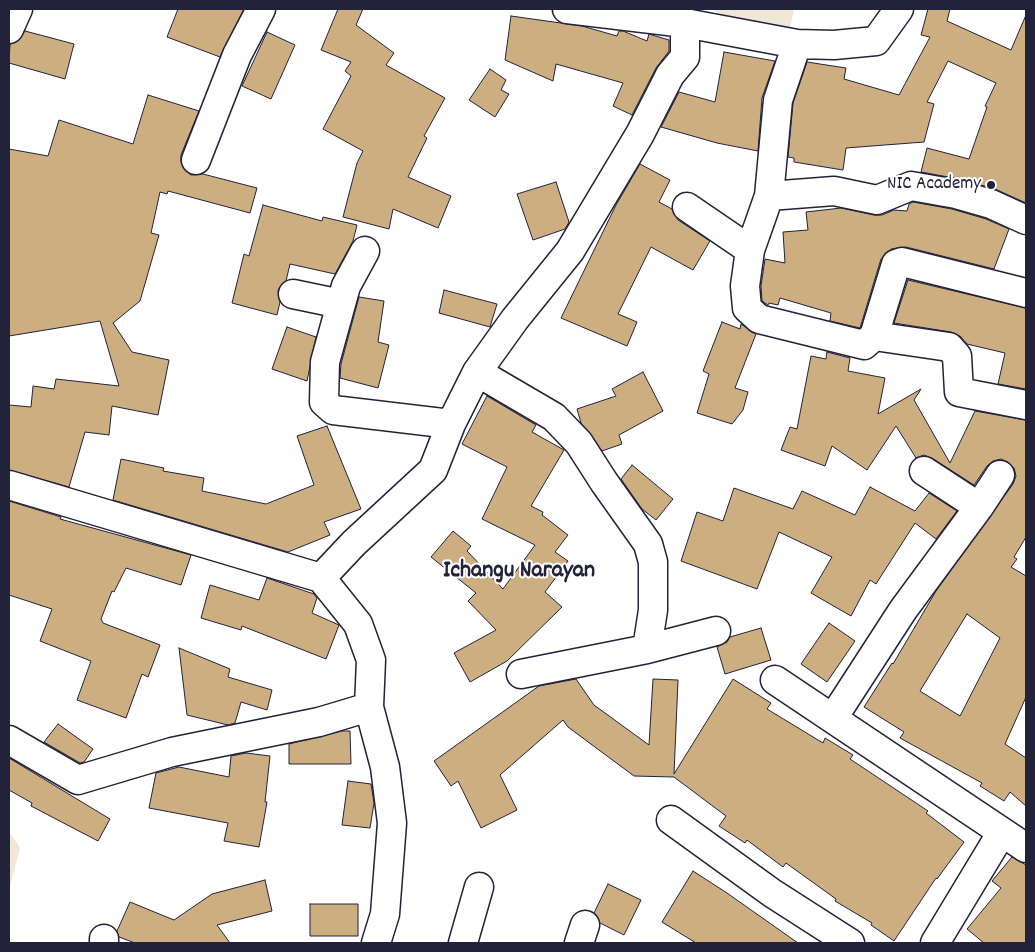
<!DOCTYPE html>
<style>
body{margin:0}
#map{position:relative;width:1035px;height:952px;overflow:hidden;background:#fff;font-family:Dekko,sans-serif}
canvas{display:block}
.frame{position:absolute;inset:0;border:10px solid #22223b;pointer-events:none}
</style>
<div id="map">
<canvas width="1035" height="952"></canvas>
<div class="frame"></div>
</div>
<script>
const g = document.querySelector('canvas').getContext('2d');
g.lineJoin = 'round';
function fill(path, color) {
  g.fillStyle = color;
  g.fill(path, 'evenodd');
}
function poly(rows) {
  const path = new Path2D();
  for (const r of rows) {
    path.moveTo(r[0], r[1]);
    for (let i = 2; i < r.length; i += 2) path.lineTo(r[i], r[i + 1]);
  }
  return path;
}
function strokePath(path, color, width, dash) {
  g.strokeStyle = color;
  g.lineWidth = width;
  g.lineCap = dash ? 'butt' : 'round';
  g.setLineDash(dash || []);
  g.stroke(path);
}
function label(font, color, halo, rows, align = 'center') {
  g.font = font + ' Dekko,sans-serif';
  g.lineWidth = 4;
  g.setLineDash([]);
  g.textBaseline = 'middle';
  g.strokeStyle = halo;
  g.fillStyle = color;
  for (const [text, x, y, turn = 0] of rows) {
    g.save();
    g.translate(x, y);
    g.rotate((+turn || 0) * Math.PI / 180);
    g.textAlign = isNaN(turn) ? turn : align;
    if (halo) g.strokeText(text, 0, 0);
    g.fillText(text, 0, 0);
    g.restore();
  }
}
fill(poly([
 [710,9,794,9,787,43],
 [9,831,20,848,9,890]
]), '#f0e7d9');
const building = poly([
 [178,9,244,9,220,57,167,37,178,9],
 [338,9,363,9,356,25,394,53,386,65,445,98,424,136,427,138,408,177,451,196,438,228,393,209,389,229,343,217,357,163,363,151,323,129,351,76,345,71,351,62,321,50,338,9],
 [928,9,950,9,947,21,1011,50,1026,15,1026,203,995,189,959,179,921,172,927,148,969,159,987,107,985,106,996,83,948,61,927,102,934,104,924,142,846,148,843,170,794,162,794,158,788,157,793,103,807,62,846,68,844,79,899,95,930,37,921,35,928,9],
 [511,16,582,26,617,36,619,31,623,31,647,41,649,34,652,35,669,40,669,51,656,68,632,115,613,106,623,83,556,64,553,81,505,60,511,16],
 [25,31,74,44,65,79,9,63,10,44,18,41,25,31],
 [267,32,295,45,271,99,242,86,267,32],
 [724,52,775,61,762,98,758,151,717,143,661,127,679,92,715,102,724,52],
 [490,69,506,80,501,90,509,94,495,117,469,100,490,69],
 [148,95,199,111,181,155,181,162,184,169,191,175,203,174,257,188,250,213,168,191,167,194,160,192,151,233,159,235,140,301,113,323,132,352,169,360,158,415,112,406,109,435,85,432,69,487,9,470,9,405,31,407,33,386,54,389,56,379,119,386,100,321,9,336,9,149,48,156,59,120,133,144,148,95],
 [640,164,670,180,659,202,672,209,678,220,710,241,693,270,651,247,618,314,637,322,627,346,561,318,616,205,640,164],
 [556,182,569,222,565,229,533,240,517,194,556,182],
 [913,202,952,209,986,219,1009,229,994,269,906,247,891,249,881,259,860,328,830,321,831,313,780,298,778,305,769,303,768,305,762,301,761,286,765,259,785,263,783,232,808,230,806,212,841,208,874,215,882,215,894,210,907,211,909,204,913,202],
 [263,205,322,221,323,217,357,225,353,241,335,274,290,264,286,281,278,290,280,302,277,315,232,303,244,254,249,256,263,205],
 [908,280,1026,308,1026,389,998,384,1005,353,967,344,960,336,951,332,894,323,908,280],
 [444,290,497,304,490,327,439,313,444,290],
 [359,297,384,301,378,342,389,345,378,388,340,378,341,364,359,297],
 [722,322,740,329,741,324,756,334,735,388,748,392,743,410,732,424,697,413,709,374,703,371,722,322],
 [287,327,316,337,307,381,272,369,287,327],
 [827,352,850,358,848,371,885,378,878,414,921,389,914,400,950,463,975,411,1026,420,1026,537,1014,557,1017,559,1011,567,1026,576,1026,697,1005,744,1026,758,1026,806,1010,792,1004,801,980,786,982,783,900,738,904,732,864,707,892,663,893,664,936,591,1013,484,1016,476,1014,468,1008,462,1001,459,993,461,987,466,974,485,932,458,924,455,916,458,896,426,867,470,832,446,825,466,781,450,790,427,797,429,811,356,826,359,827,352],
 [967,614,1000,638,960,716,920,691,967,614],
 [643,372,663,411,619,435,622,444,602,451,581,423,577,409,616,396,612,389,643,372],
 [487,396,536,425,532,432,564,450,531,506,543,512,542,515,568,535,555,552,568,561,545,592,562,607,507,661,470,682,454,653,496,630,468,601,476,593,431,557,453,531,471,546,467,551,503,589,535,545,482,519,507,467,462,444,487,396],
 [327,426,361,509,324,522,330,535,288,552,113,500,121,459,164,468,163,471,204,478,202,491,266,504,314,485,297,436,327,426],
 [632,465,673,499,656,520,642,509,621,479,632,465],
 [870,487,915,511,929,493,957,511,936,539,915,523,876,584,870,580,851,616,811,593,832,557,779,532,757,589,681,561,697,512,723,521,734,488,793,509,802,491,855,515,870,487],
 [9,501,61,517,60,519,191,555,181,585,126,568,114,592,112,591,101,619,103,623,160,645,148,677,142,674,126,718,77,700,91,661,40,641,52,609,9,595,9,501],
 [267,578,314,594,317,598,312,613,339,625,326,659,242,626,241,630,201,618,210,585,259,600,267,578],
 [829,623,855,641,827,682,801,664,829,623],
 [761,628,771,660,725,674,717,647,727,642,730,637,761,628],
 [179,648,230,669,228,677,272,690,267,710,241,702,235,723,228,725,187,715,179,648],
 [576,679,594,705,649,745,653,679,678,680,674,774,733,679,771,703,767,709,823,743,825,738,853,755,850,759,928,811,926,813,964,842,937,879,936,878,894,941,871,925,872,923,835,901,836,899,786,863,783,867,747,840,745,843,719,826,726,816,674,777,634,776,568,727,563,720,500,775,517,810,481,828,458,781,451,786,434,761,539,686,576,679],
 [58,724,93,749,84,762,80,763,44,742,58,724],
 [342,731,350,731,351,764,289,764,289,744,342,731],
 [246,753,270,756,265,802,267,802,259,847,224,841,228,823,149,808,156,773,179,767,229,777,231,756,246,753],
 [9,758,110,819,98,841,31,806,32,803,9,790,9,758],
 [348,781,371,784,374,803,370,828,342,825,348,781],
 [1012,857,1026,865,1026,943,984,943,967,929,1001,888,992,881,1012,857],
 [693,871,727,893,798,943,696,943,662,922,693,871],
 [265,880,272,911,217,925,230,943,135,943,119,937,117,931,130,902,174,920,212,894,265,880],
 [608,884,641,900,624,935,600,923,594,913,608,884],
 [310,904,358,904,358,936,310,936,310,904]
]);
fill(building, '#cdae81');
strokePath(building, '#22223b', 1);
const minor = poly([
 [567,9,685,23,797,44,834,45,876,41,899,9],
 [9,29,18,9],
 [797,44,778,100,769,196,750,250,745,286,747,308,759,319,864,345,874,336,896,264,902,262,1026,293],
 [196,160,237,55,261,9],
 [769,196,834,191,877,200,911,186,956,194,991,204,1026,220],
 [687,207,750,250],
 [365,251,346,286,325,362,324,402,333,410,451,424],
 [293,294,341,304],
 [874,336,949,347,957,356,959,392,1026,405],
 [477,372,554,417,579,443,604,482,648,544,653,562,653,610,647,649],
 [924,471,979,507],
 [9,485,321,578,358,624,371,660,369,707,385,767,392,823,385,914,376,943],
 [321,578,354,543,433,470,451,424,477,372,515,319,570,251,640,134,670,75,685,57,685,23],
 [521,674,647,649,716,631],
 [775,680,1026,848],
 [833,718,903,610,979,507,1000,475],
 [9,740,78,780,172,752,319,722,369,707],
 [671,820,772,893,850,943],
 [104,943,104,939],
 [463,943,479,887],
 [579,943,585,925],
 [935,943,1002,832]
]);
strokePath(minor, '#22223b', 31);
strokePath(minor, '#fff', 28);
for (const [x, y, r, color] of [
 [991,185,5,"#22223b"]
]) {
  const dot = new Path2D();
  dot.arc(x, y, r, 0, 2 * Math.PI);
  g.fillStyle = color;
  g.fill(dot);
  strokePath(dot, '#fff', 2);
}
label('19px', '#22223b', '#fff', [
 ["NIC Academy",981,185]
], 'right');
label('bold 24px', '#22223b', '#fff', [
 ["Ichangu Narayan",519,573]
]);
</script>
